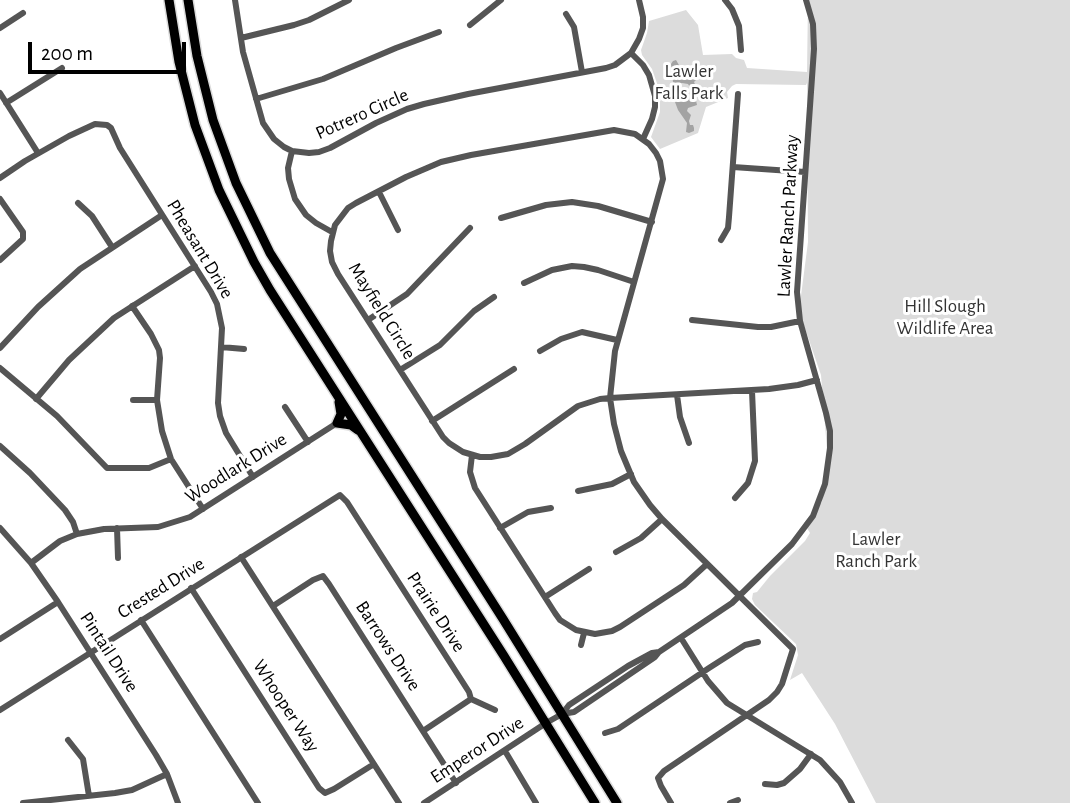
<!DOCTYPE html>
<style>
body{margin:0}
#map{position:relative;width:1070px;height:803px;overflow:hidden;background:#fff;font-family:"Alegreya Sans",sans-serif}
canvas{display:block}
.scale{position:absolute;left:28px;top:42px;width:158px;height:32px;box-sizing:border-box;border:4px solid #000;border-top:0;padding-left:9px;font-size:21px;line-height:24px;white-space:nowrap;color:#000;-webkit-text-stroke:5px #fff;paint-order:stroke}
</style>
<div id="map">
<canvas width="1070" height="803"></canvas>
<div class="scale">200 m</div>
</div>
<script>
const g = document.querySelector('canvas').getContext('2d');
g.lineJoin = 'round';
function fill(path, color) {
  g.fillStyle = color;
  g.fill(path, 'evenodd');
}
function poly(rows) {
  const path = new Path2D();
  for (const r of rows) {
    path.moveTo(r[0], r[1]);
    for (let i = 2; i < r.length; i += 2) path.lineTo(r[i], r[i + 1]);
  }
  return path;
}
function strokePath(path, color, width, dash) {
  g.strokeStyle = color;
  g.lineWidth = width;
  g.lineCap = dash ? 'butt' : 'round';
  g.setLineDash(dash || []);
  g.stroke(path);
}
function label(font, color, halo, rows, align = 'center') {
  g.font = font + ' "Alegreya Sans",sans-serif';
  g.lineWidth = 6;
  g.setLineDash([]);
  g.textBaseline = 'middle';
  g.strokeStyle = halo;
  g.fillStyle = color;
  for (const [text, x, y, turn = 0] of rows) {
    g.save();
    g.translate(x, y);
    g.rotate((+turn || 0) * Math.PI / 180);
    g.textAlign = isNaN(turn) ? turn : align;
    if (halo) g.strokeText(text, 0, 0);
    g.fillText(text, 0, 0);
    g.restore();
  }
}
fill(poly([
 [808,0,1070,0,1070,803,876,803,835,724,802,673,790,680,798,655,796,644,755,605,752,599,753,593,757,592,770,576,805,541,810,533,804,523,822,502,827,450,821,375,799,311,808,242,807,83,806,85,736,84,732,86,727,92,728,98,706,107,698,133,660,149,651,137,660,112,660,92,652,69,642,55,641,50,647,33,649,21,686,10,698,25,703,55,732,54,736,58,744,60,747,68,807,72]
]), '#dcdcdc');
fill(poly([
 [676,60,683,72,687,73,696,67,702,68,703,71,702,74,694,82,698,91,695,96,697,105,688,108,687,111,691,115,689,121,690,125,693,125,694,128,694,131,689,133,686,132,687,123,678,110,675,102,677,99,687,96,691,89,688,84,682,83,676,85,673,82,671,64,673,61]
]), '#a3a3a3');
const highway = poly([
 [169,0,179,62,195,125,219,190,254,262,270,290,504,656,595,803],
 [188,0,197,56,213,120,236,183,270,253,503,619,617,803],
 [339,402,341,414,337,423,351,425,358,430]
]);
strokePath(highway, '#dbdbdb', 12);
strokePath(poly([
 [235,0,243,52,263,123,274,139,284,147,292,151,309,153,319,152,330,148,376,123,407,109,424,104,468,94,606,68,615,65,631,53,639,39,643,28,643,17,639,0],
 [725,0,732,9,739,26,741,50],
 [566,14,574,27,582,72],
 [470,25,501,0],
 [0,28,23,13],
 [241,38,294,25,309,20,349,0],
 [631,53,643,65,649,75,655,96,655,107,652,119,643,139],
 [0,93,38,153],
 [256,99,323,79,396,48,439,32],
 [6,103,62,68],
 [614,130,635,134,649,144,656,153,660,161,663,179,615,351,610,398,600,399,578,406,525,444,508,454,491,457,480,457,463,452,449,443,443,437,338,274,332,262,330,251,331,241,335,225,348,208,356,203,406,177,441,162,471,155,614,130],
 [292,151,288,168,289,179,295,199,306,215,316,223,332,232],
 [733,167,805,172],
 [0,178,25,161,69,136,95,124,107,125,111,128,120,148,211,292,217,304,222,328,218,403,220,416,226,433,253,477],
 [379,192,398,230],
 [0,199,23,232,23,239,0,260],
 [78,203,92,216,112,247],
 [501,218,546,205,572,202,598,206,652,222],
 [721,240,728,228,729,217,738,94],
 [524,283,552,270,572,266,584,267,598,270,634,282],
 [132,306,151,334,159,350,160,358,157,400,162,431,171,459,203,509],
 [368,320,407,294,470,228],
 [692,320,758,327,771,327,800,321],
 [221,347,244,349],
 [0,348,38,307,80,269,162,215],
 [540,351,561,339,582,332,617,340],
 [0,368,57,416,107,468,149,468,171,459],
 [400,370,440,345,474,311,494,297],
 [677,395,680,417,689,443],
 [36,399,69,360,114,318,195,266],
 [133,400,157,400],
 [285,407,308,442],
 [432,421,514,369],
 [0,446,30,473,65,510,73,522,77,534],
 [472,455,470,472,475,488,555,613,560,620,576,630,595,634,612,631,620,627,684,585,707,564],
 [578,491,612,484,631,474],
 [735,498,748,483,755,461,752,391],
 [0,528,31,563,58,602,156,755,167,774,178,803],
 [117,528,118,558],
 [500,528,528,512,551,508],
 [616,552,641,538,662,519],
 [241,557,399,803],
 [31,563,60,541,77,534,104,529,158,527,190,517,337,423],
 [191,588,319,788,325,793,334,789,374,764],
 [545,597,589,569],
 [273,606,313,580,323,576,329,584,456,783],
 [141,620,258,803],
 [681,638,708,681,727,703,820,760,840,782,852,803],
 [0,639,58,602],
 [581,645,584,633],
 [471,699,495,710],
 [0,710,340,495,347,502,469,692,471,699,423,731],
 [562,714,569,705,628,666,652,653,659,652],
 [605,733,618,729,709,668,745,645,758,642],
 [68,740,83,759,89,796],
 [505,751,536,803],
 [765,784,777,785,784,783,800,769,811,754],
 [23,803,115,793,132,790,167,774],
 [424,803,546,723,562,714,574,712,655,657,659,652,732,603,792,544,813,516,825,484,830,448,830,431,826,413,800,321,797,292,814,49,813,24,806,0],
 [671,803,661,786,658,778,664,771,769,700,777,692,782,684,793,649,662,519,650,505,634,482,621,451,614,424,610,398,769,389,798,385,817,380],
 [730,803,738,800]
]), '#555', 6);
strokePath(highway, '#000', 9);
label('19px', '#333', '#fff', [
 ["Lawler",689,71],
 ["Falls Park",689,93],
 ["Hill Slough",945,306],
 ["Wildlife Area",945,328],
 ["Lawler",876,539],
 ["Ranch Park",876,561]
]);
label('19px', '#000', '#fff', [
 ["Potrero Circle",362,114,-24],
 ["Lawler Ranch Parkway",788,216,-87],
 ["Pheasant Drive",200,249,59],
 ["Mayfield Circle",382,311,58],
 ["Woodlark Drive",236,468,-32],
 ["Crested Drive",161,588,-32],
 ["Prairie Drive",436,612,57],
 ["Barrows Drive",388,646,57],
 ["Pintail Drive",109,652,57],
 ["Whooper Way",286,706,57],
 ["Emperor Drive",477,750,-33]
]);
</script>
